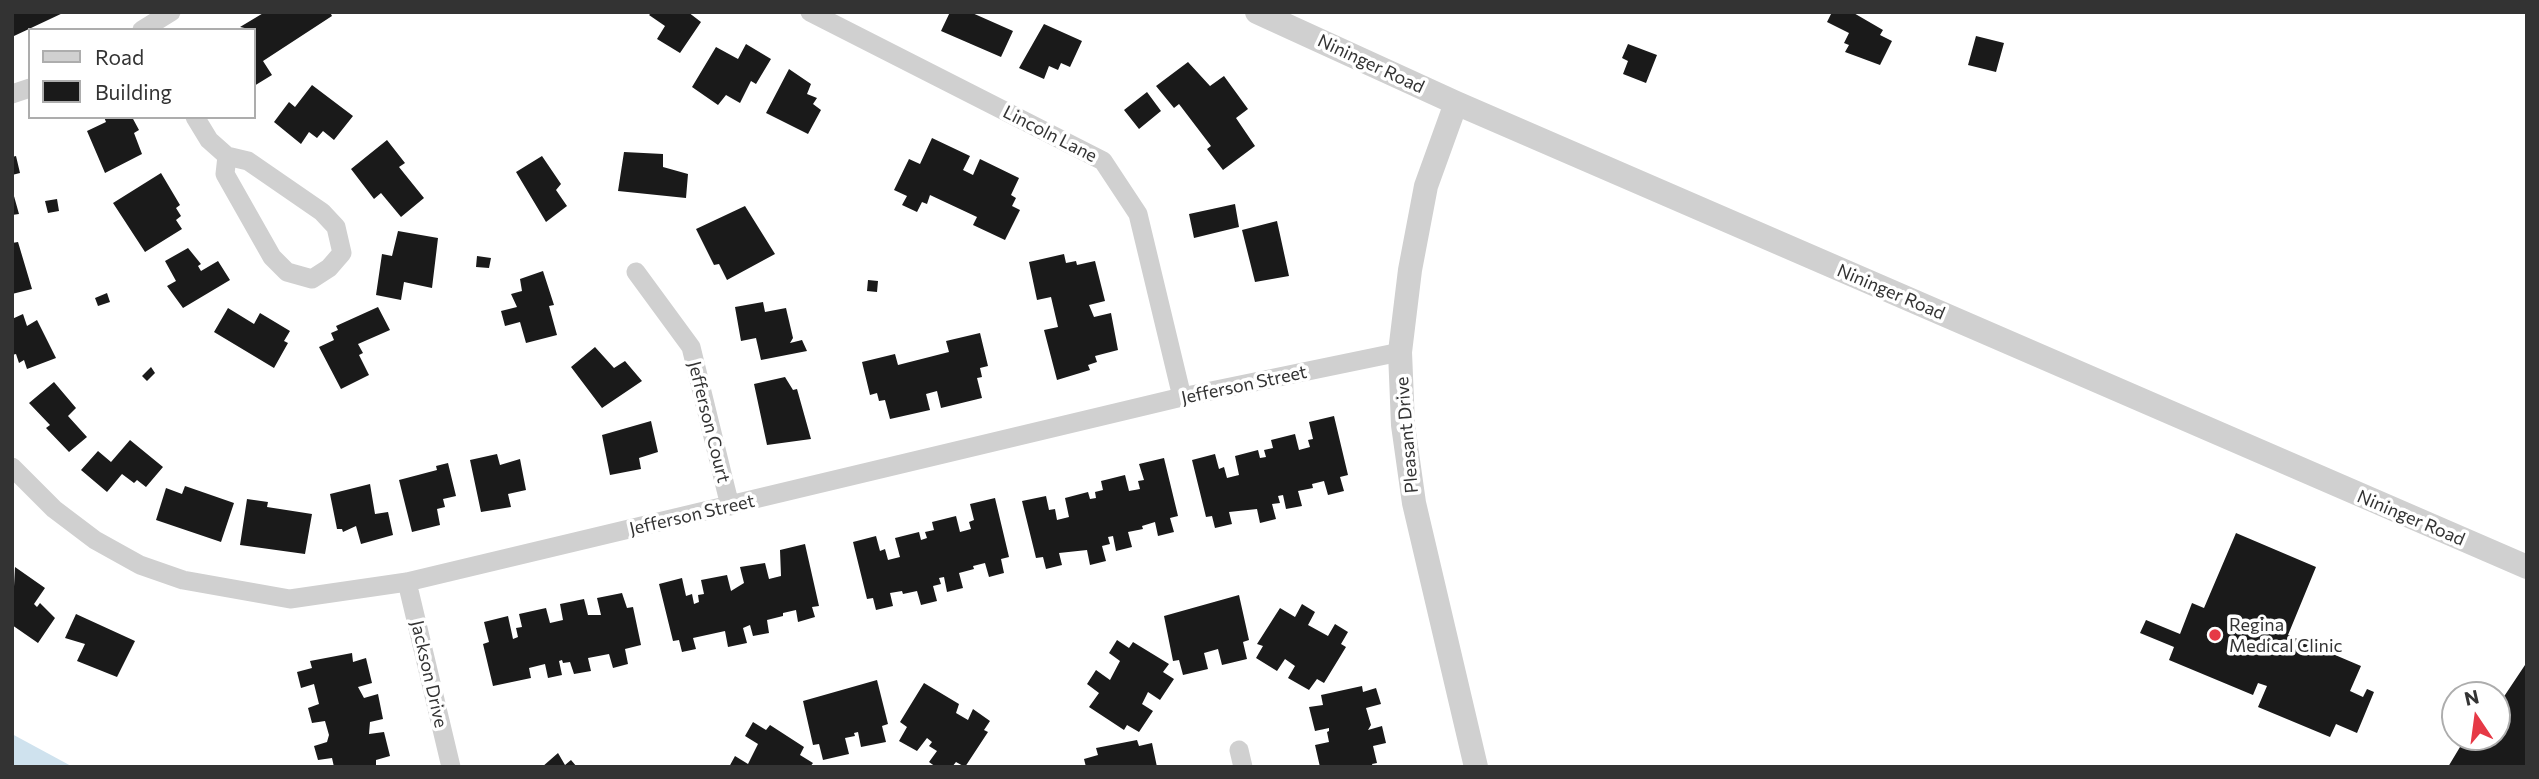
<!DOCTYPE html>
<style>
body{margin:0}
#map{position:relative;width:2539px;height:779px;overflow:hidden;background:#fff;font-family:Commissioner,sans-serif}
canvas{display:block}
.frame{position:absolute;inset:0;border:14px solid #333;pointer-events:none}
.legend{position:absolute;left:28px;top:28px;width:228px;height:91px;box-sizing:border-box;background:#fff;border:2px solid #adadad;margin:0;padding:9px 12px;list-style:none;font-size:21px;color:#333}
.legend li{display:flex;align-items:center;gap:14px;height:35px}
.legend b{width:35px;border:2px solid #adadad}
.north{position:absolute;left:2441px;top:681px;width:70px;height:70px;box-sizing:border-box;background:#fff;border:2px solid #adadad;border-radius:50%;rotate:347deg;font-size:19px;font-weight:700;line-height:28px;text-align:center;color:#333}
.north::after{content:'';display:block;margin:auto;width:24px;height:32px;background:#e63946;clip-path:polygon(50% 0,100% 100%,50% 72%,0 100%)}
</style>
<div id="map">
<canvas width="2539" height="779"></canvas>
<div class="frame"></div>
<ul class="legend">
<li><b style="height:9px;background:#d0d0d0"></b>Road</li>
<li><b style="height:19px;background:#1a1a1a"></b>Building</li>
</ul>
<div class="north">N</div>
</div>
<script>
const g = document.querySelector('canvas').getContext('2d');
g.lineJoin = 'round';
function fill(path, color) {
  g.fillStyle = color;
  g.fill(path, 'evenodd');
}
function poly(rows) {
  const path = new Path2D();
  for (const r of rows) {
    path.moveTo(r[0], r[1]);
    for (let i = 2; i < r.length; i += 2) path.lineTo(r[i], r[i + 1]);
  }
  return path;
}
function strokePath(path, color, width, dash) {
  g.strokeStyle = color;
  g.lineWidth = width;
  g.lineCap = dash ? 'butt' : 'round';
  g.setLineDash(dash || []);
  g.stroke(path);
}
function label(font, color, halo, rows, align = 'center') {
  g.font = font + ' Commissioner,sans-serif';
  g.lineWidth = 7;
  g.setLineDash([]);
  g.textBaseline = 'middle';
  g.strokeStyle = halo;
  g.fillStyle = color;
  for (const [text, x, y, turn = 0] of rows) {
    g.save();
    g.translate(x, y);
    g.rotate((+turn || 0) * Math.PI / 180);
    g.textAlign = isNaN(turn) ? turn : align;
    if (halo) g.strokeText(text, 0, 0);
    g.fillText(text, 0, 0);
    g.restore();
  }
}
fill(poly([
 [12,734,73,767,12,767]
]), '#cfe2ee');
fill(poly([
 [12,12,65,12,14,36],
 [265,12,330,12,332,16,263,61,272,75,254,86,254,30,240,27],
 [652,12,688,12,701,22,680,53,657,39,665,26,649,15],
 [950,12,970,12,1013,31,1001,57,941,31],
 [1832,12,1852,12,1883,30,1880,35,1892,41,1880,65,1845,52,1849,45,1844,43,1849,33,1827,22],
 [1044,24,1082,41,1070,67,1061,63,1058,70,1049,66,1044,79,1019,68],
 [1976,36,2004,43,1996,72,1968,65],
 [746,44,771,59,756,84,751,81,740,103,726,95,718,105,692,87,716,47,738,59],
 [1628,44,1657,55,1646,83,1623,74,1628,61,1622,58],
 [1188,62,1210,86,1224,76,1248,109,1236,118,1255,146,1223,170,1207,149,1211,146,1179,104,1174,108,1156,86],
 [789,69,811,84,807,94,817,98,813,104,821,110,808,134,766,113],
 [312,85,353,116,334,140,323,131,317,138,309,132,301,144,274,122,289,102,295,107],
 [1147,92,1161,111,1139,129,1124,110],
 [104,117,132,117,139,130,134,133,142,154,105,173,87,131,106,122],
 [932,138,970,156,963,170,973,175,980,159,1019,178,1011,195,1016,198,1012,206,1020,210,1005,240,973,225,977,217,930,195,927,204,922,202,917,212,902,205,907,196,894,190,909,159,920,164],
 [387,140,405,163,399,167,424,198,401,217,381,193,374,199,351,169],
 [624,152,663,154,663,167,688,174,686,198,618,191],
 [16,156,20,173,12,175,12,157],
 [542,156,561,184,556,190,567,206,546,222,516,172],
 [161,173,180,205,176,208,181,216,176,220,182,229,145,252,113,203],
 [12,189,19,214,12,215],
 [57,199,59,211,48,213,45,201],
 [1235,204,1239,227,1194,238,1189,214],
 [745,206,775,254,727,280,719,264,714,265,696,229],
 [1277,221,1289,276,1255,282,1242,230],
 [398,231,438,238,432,288,404,282,401,300,376,295,382,254,392,256],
 [18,242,32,289,12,294,12,243],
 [188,248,201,264,198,266,201,271,218,261,230,280,183,308,167,286,176,281,165,261],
 [1064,254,1066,263,1076,261,1077,265,1095,261,1105,301,1089,305,1094,317,1111,313,1118,350,1095,356,1097,362,1088,365,1090,370,1057,380,1044,330,1058,327,1051,297,1037,300,1029,262],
 [477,256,491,258,489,268,476,267],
 [543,271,554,305,549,306,557,335,526,343,520,322,505,326,501,311,517,307,511,294,522,291,520,279],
 [868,280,878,281,877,292,867,291],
 [107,293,110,302,98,306,95,298],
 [763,302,765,312,786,308,793,338,790,343,802,340,807,351,761,360,756,338,741,341,735,307],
 [378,307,390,330,358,344,363,353,359,355,369,375,341,389,319,347,334,340,331,333,338,330,336,326],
 [228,308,254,324,260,313,290,331,284,341,288,343,274,368,214,332],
 [23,314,27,326,37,320,56,358,27,369,24,360,19,363,16,354,12,355,12,319],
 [980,333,988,366,980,368,982,377,977,378,982,398,941,408,937,391,926,394,930,410,890,419,885,400,879,401,877,393,870,395,862,362,895,354,898,365,949,352,946,341],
 [595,347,614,368,625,361,642,381,602,408,571,367],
 [151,367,155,373,147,381,142,376],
 [785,377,793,390,797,389,811,439,767,445,754,384],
 [54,382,76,408,68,416,87,437,69,452,46,428,50,425,29,403],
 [1334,416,1348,475,1340,477,1344,491,1328,495,1324,481,1312,484,1313,488,1298,491,1302,506,1286,509,1283,495,1278,496,1280,503,1272,504,1276,519,1260,523,1257,509,1229,512,1232,524,1215,528,1212,516,1206,517,1192,460,1215,454,1219,469,1224,467,1227,478,1239,475,1235,456,1258,450,1260,458,1266,457,1264,450,1273,448,1271,440,1295,434,1299,450,1310,447,1308,440,1313,439,1309,422],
 [651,421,658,452,639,458,641,469,610,475,602,435],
 [130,440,163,467,146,487,137,480,134,483,122,474,107,492,81,470,98,451,111,462],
 [497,454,500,465,520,459,526,490,508,494,511,507,481,512,470,460],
 [1164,458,1178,516,1170,518,1174,532,1158,536,1155,522,1142,526,1143,529,1128,532,1132,547,1116,551,1113,536,1108,537,1110,544,1102,546,1106,561,1090,565,1087,550,1059,553,1062,565,1046,569,1043,557,1036,558,1022,501,1046,496,1049,510,1055,509,1057,520,1069,517,1065,498,1088,492,1090,499,1096,498,1095,492,1103,490,1101,481,1125,475,1129,491,1140,489,1138,481,1144,480,1139,464],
 [448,463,456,496,443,499,445,507,437,509,440,525,412,532,399,480,437,470,436,466],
 [370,484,375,514,388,512,393,535,361,544,356,526,343,532,342,529,337,529,330,494],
 [185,486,234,503,221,542,156,520,166,488,182,494],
 [995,498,1009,557,1001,559,1004,573,989,577,985,563,973,566,974,569,959,573,963,588,947,592,944,577,939,578,941,584,933,586,937,601,921,605,917,591,903,594,902,591,890,593,893,606,876,610,873,598,867,599,853,542,876,536,880,551,885,549,888,560,900,557,895,538,919,532,921,540,927,538,925,532,934,530,932,522,956,516,960,532,971,529,969,522,974,520,970,504],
 [247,499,268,502,267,507,312,514,305,554,240,545],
 [2236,533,2316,567,2288,635,2361,666,2350,691,2363,697,2367,689,2374,692,2357,733,2336,724,2330,737,2258,707,2267,686,2258,683,2253,695,2169,660,2174,647,2140,633,2146,620,2180,634,2192,603,2204,608],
 [805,544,819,606,812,607,815,617,798,622,796,610,783,613,783,616,767,620,769,633,753,636,750,625,743,628,747,643,728,647,725,631,693,638,696,649,682,652,679,640,673,641,659,584,682,578,686,596,692,594,694,604,699,602,698,595,704,594,701,580,727,575,731,591,744,583,740,567,765,563,769,579,781,576,780,550],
 [15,567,45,588,34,604,37,607,40,603,55,618,38,643,12,625],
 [622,593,627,608,633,607,641,645,625,649,628,664,613,668,609,654,588,658,591,671,574,674,570,662,563,663,562,660,559,661,562,675,548,678,545,664,529,668,531,678,493,686,483,644,489,642,484,622,508,616,513,639,518,637,516,628,522,627,519,614,546,608,550,623,563,620,560,604,584,599,588,615,601,615,597,598],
 [1239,595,1249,640,1243,642,1247,659,1222,665,1218,649,1204,653,1208,669,1183,675,1179,660,1173,661,1164,616],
 [1302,604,1315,612,1308,625,1328,636,1335,624,1348,632,1341,644,1346,647,1324,683,1317,679,1309,690,1288,678,1295,666,1285,659,1277,671,1256,658,1263,646,1257,644,1280,608,1295,617],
 [76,614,135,641,117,677,77,661,85,644,65,638],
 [1117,640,1129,648,1133,642,1169,664,1163,672,1174,679,1160,700,1148,692,1142,704,1153,711,1139,732,1127,725,1124,730,1089,707,1099,693,1087,684,1096,670,1110,680,1120,661,1109,653],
 [352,653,353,662,366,658,372,683,358,687,364,698,378,694,383,719,370,722,369,734,384,732,390,756,376,760,376,767,334,767,332,758,318,760,314,746,327,742,329,735,325,721,312,723,308,708,319,704,314,684,301,688,297,672,312,668,310,661],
 [2527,662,2527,767,2448,767,2466,737,2489,737,2492,740,2497,737,2502,727,2497,723,2497,707],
 [877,680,888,724,882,726,886,742,861,747,858,732,854,733,855,736,845,738,849,754,823,760,819,744,813,745,803,701],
 [924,683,959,704,956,713,968,720,973,709,990,721,984,730,988,732,965,767,956,762,952,767,936,767,929,762,937,751,929,746,932,742,927,738,917,751,899,741,907,727,900,722],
 [1362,686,1363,692,1376,688,1381,704,1366,708,1371,725,1368,730,1382,726,1386,743,1373,746,1377,763,1372,764,1373,767,1320,767,1315,745,1329,742,1327,732,1329,731,1329,728,1315,731,1309,707,1323,705,1321,695],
 [753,722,766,730,770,725,804,747,800,755,813,763,810,767,729,767,735,756,748,764,758,744,745,736],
 [1137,740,1139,746,1152,743,1157,767,1086,767,1084,759,1098,755,1096,748],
 [558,753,565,765,571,760,577,767,542,767]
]), '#1a1a1a');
strokePath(poly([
 [810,12,1103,161,1138,214,1182,397],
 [142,30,171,12],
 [12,94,30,88],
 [195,117,209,140,227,156,248,161,322,212,336,227,342,253,329,268,312,279,287,272,272,257,225,174,227,156],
 [636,272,691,347,730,506],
 [12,467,54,509,95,540,140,565,183,580,290,599,407,582,1182,397,1400,352],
 [407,582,451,767],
 [1239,750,1243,767]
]), '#d0d0d0', 19);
strokePath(poly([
 [1257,12,1456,103,2527,567],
 [1456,103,1426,186,1410,270,1400,352,1403,425,1414,503,1476,767]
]), '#d0d0d0', 24);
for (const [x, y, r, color] of [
 [2215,635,7,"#e63946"]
]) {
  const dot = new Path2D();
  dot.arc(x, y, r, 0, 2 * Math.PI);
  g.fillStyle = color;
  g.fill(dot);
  strokePath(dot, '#fff', 2.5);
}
label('18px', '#333', '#fff', [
 ["Nininger Road",1371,64,25],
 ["Lincoln Lane",1050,134,27],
 ["Nininger Road",1891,292,23],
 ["Jefferson Street",1244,385,-12],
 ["Jefferson Court",709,422,76],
 ["Pleasant Drive",1407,435,-95],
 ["Jefferson Street",692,515,-13],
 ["Nininger Road",2411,518,23],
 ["Jackson Drive",429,674,77]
]);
label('18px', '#333', '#fff', [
 ["Regina",2229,625],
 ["Medical Clinic",2229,646]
], 'left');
</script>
